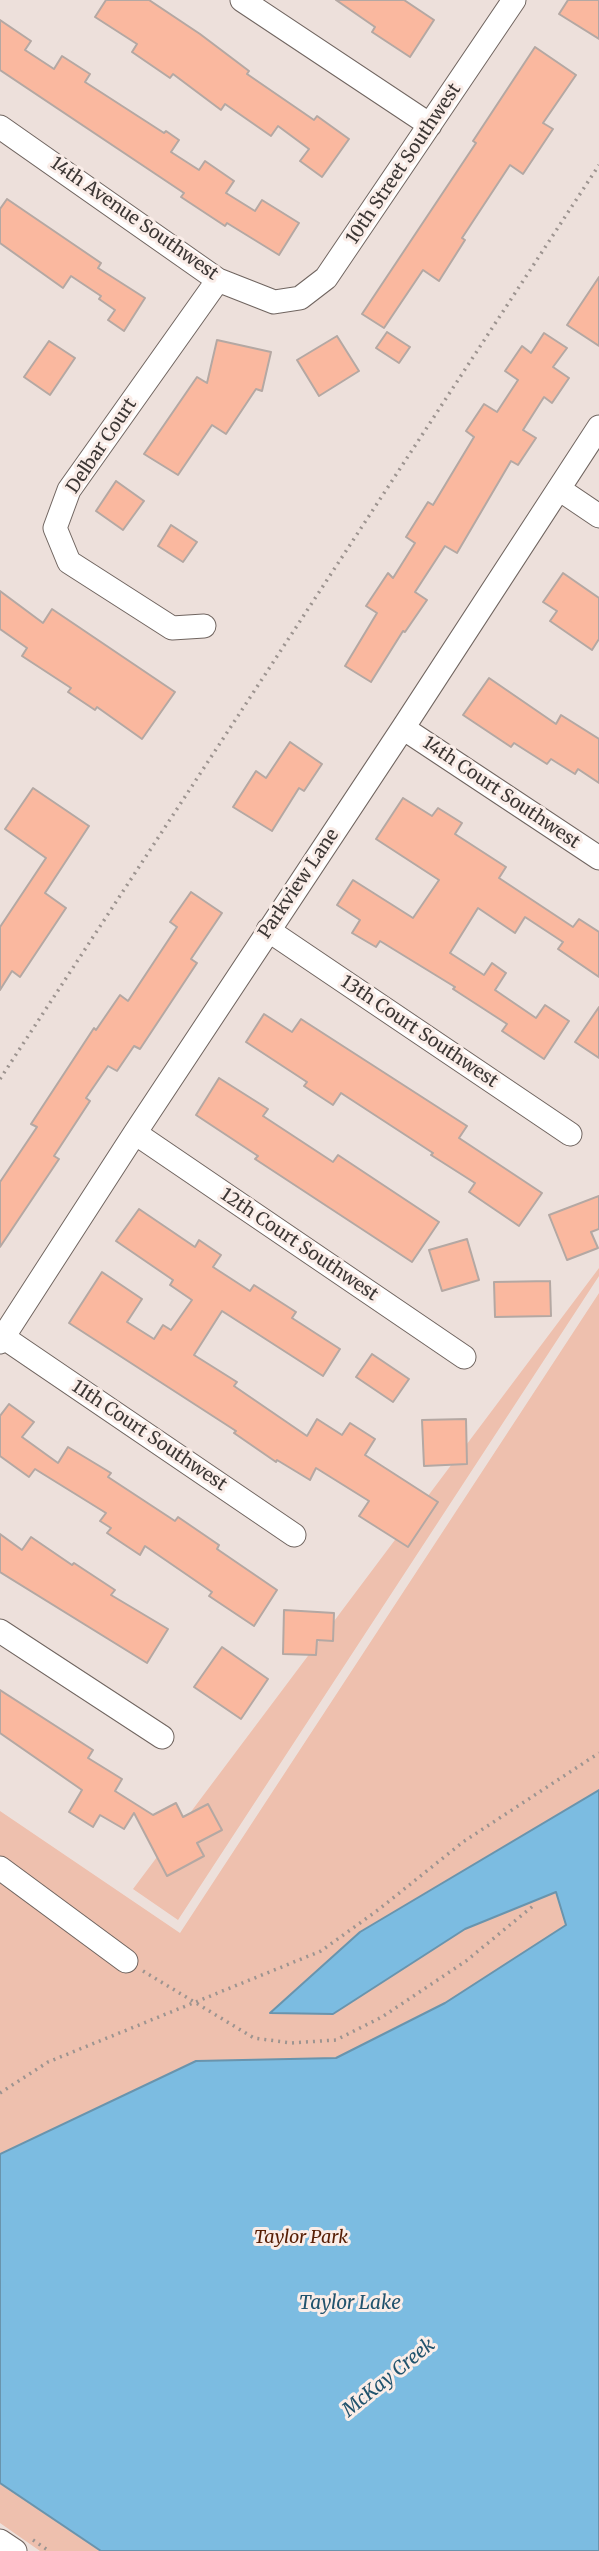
<!DOCTYPE html>
<style>
body{margin:0}
canvas{display:block;background:#ede0db}
</style>
<canvas width="599" height="2551"></canvas>
<script>
const g = document.querySelector('canvas').getContext('2d');
g.lineJoin = 'round';
function fill(path, color) {
  g.fillStyle = color;
  g.fill(path, 'evenodd');
}
function poly(rows) {
  const path = new Path2D();
  for (const r of rows) {
    path.moveTo(r[0], r[1]);
    for (let i = 2; i < r.length; i += 2) path.lineTo(r[i], r[i + 1]);
  }
  return path;
}
function strokePath(path, color, width, dash) {
  g.strokeStyle = color;
  g.lineWidth = width;
  g.lineCap = dash ? 'butt' : 'round';
  g.setLineDash(dash || []);
  g.stroke(path);
}
function label(font, color, halo, rows, align = 'center') {
  g.font = font + ' Merriweather,serif';
  g.lineWidth = 6;
  g.setLineDash([]);
  g.textBaseline = 'middle';
  g.strokeStyle = halo;
  g.fillStyle = color;
  for (const [text, x, y, turn = 0] of rows) {
    g.save();
    g.translate(x, y);
    g.rotate((+turn || 0) * Math.PI / 180);
    g.textAlign = isNaN(turn) ? turn : align;
    if (halo) g.strokeText(text, 0, 0);
    g.fillText(text, 0, 0);
    g.restore();
  }
}
fill(poly([
 [599,1268,599,1276,178,1920,133,1889],
 [599,1293,599,2551,40,2551,0,2523,0,1811,180,1933]
]), '#eec0ae');
const water = poly([
 [599,1790,599,2551,101,2551,0,2483,0,2154,196,2061,336,2058,445,2003,566,1925,556,1892,465,1929,333,2014,270,2013,360,1932,599,1790]
]);
fill(water, '#7cbce1');
strokePath(water, '#6994ad', 2);
const building = poly([
 [106,0,149,0,200,34,249,71,247,74,314,120,317,116,349,139,322,177,300,161,309,149,278,126,271,136,225,104,221,110,173,74,170,78,132,52,137,44,95,17,106,0],
 [336,0,404,0,434,20,410,57,372,32,375,27,336,0],
 [568,0,599,0,599,39,559,14,568,0],
 [0,20,31,41,25,50,54,69,62,56,90,74,85,82,164,133,166,131,179,140,171,152,199,170,205,161,234,181,226,193,255,211,262,200,299,223,279,255,227,223,225,226,181,197,184,193,0,70,0,20],
 [535,47,576,75,543,123,553,129,523,174,510,165,462,238,465,240,439,281,423,270,384,328,362,314,476,143,473,141,535,47],
 [7,199,101,263,98,268,145,298,124,331,108,320,115,310,99,299,101,296,71,276,63,288,0,243,0,209,7,199],
 [599,277,599,346,567,325,599,277],
 [387,332,410,347,399,363,376,348,387,332],
 [544,333,567,348,553,367,569,378,552,403,544,397,523,430,536,438,518,465,511,461,457,553,445,546,415,592,427,600,405,632,403,631,371,682,345,666,377,613,366,606,388,573,393,578,415,543,406,537,428,502,433,505,474,437,466,431,484,404,497,412,518,380,505,371,522,346,531,353,544,333],
 [337,336,359,371,319,396,297,360,337,336],
 [217,340,271,352,262,391,256,389,226,434,212,425,178,475,144,454,197,377,207,383,217,340],
 [49,341,75,358,50,395,24,377,49,341],
 [116,481,144,501,123,530,96,511,116,481],
 [171,525,197,542,183,562,158,546,171,525],
 [563,573,599,598,599,639,592,650,550,621,557,611,543,602,563,573],
 [0,591,43,623,52,609,175,692,142,739,97,707,95,710,68,692,71,688,22,656,27,648,0,629,0,591],
 [489,678,556,724,561,715,599,739,599,783,578,769,575,774,551,759,547,764,514,743,511,747,463,715,489,678],
 [290,742,322,764,304,791,299,788,272,831,233,807,256,771,266,778,290,742],
 [33,788,89,826,45,893,66,908,20,977,12,971,0,990,0,927,46,858,5,829,33,788],
 [403,798,432,816,438,808,462,823,455,834,506,867,499,878,573,927,579,919,599,932,599,977,558,949,563,942,525,917,515,933,478,908,450,953,484,975,492,963,506,973,495,990,536,1018,545,1005,569,1021,544,1059,502,1031,507,1024,453,989,455,987,380,941,376,947,352,933,360,920,337,905,353,880,413,918,439,880,376,839,403,798],
 [191,892,222,913,191,959,197,963,140,1049,134,1046,117,1071,108,1066,86,1098,90,1101,54,1156,59,1159,0,1247,0,1182,37,1127,31,1124,94,1028,96,1030,120,995,128,1001,177,927,170,922,191,892],
 [599,1007,599,1058,575,1042,599,1007],
 [264,1014,292,1032,301,1019,467,1126,459,1138,542,1193,519,1226,469,1192,475,1183,431,1155,433,1153,341,1093,333,1105,304,1086,307,1082,246,1042,264,1014],
 [219,1078,268,1109,263,1116,333,1162,338,1155,439,1222,412,1262,255,1159,258,1156,196,1115,219,1078],
 [599,1196,599,1229,591,1232,598,1248,567,1260,549,1215,599,1196],
 [139,1209,195,1247,199,1240,221,1255,213,1267,250,1291,254,1285,296,1312,292,1318,340,1349,323,1376,222,1311,194,1355,237,1382,234,1386,307,1436,317,1419,342,1435,350,1423,375,1439,365,1455,438,1502,408,1547,359,1516,369,1501,316,1468,310,1480,277,1460,276,1462,234,1433,236,1431,69,1323,102,1272,142,1299,127,1322,154,1339,163,1325,171,1330,192,1300,170,1285,173,1280,116,1241,139,1209],
 [467,1239,479,1280,442,1291,429,1250,467,1239],
 [550,1281,551,1316,495,1317,494,1282,550,1281],
 [372,1354,409,1379,393,1402,356,1377,372,1354],
 [9,1404,34,1422,22,1437,58,1463,68,1447,111,1473,108,1477,175,1521,178,1517,219,1545,217,1549,277,1590,254,1626,209,1596,212,1592,145,1546,140,1555,107,1533,111,1528,100,1521,106,1513,35,1469,29,1477,0,1456,0,1416,9,1404],
 [466,1419,467,1464,424,1466,422,1420,466,1419],
 [0,1534,22,1550,31,1537,72,1565,74,1563,115,1590,111,1595,168,1629,147,1663,0,1572,0,1534],
 [284,1610,334,1613,333,1641,317,1640,316,1655,283,1654,284,1610],
 [222,1647,268,1679,241,1719,194,1687,222,1647],
 [0,1690,93,1750,88,1758,122,1779,115,1791,153,1815,176,1803,183,1817,208,1804,222,1830,197,1843,204,1856,167,1876,134,1813,124,1829,100,1815,93,1827,69,1812,82,1790,0,1733,0,1690]
]);
fill(building, '#fab89f');
strokePath(building, '#b4a8a3', 2);
const minor = poly([
 [242,0,430,125],
 [0,127,218,280,274,302,300,298,326,278,514,0],
 [559,489,599,516],
 [204,626,172,628,69,562,55,528,69,490,218,280],
 [403,728,599,858],
 [268,930,570,1134],
 [135,1133,464,1357],
 [3,1337,294,1535],
 [0,1342,135,1133,403,728,599,427],
 [0,1631,162,1737],
 [0,1868,126,1961],
 [0,2541,15,2551]
]);
strokePath(minor, '#706560', 25);
strokePath(poly([
 [0,1079,599,165],
 [143,1971,254,2038,291,2043,336,2040,382,2017,466,1961,533,1906],
 [0,2093,48,2062,321,1951,378,1910,463,1842,599,1753],
 [33,2540,49,2551]
]), '#9d9490', 3.5, [2, 5]);
strokePath(minor, '#fff', 23);
label('18px', '#3c3735', '#faede8', [
 ["10th Street Southwest",404,164,-56],
 ["14th Avenue Southwest",134,219,35],
 ["Delbar Court",102,446,-56],
 ["14th Court Southwest",501,793,34],
 ["Parkview Lane",299,884,-56],
 ["13th Court Southwest",419,1032,34],
 ["12th Court Southwest",299,1245,34],
 ["11th Court Southwest",149,1436,34]
]);
label('italic 18px', '#571e04', '#faede8', [
 ["Taylor Park",301,2238]
]);
label('italic 19px', '#21536d', '#faede8', [
 ["Taylor Lake",350,2304],
 ["McKay Creek",389,2378,-39]
]);
</script>
